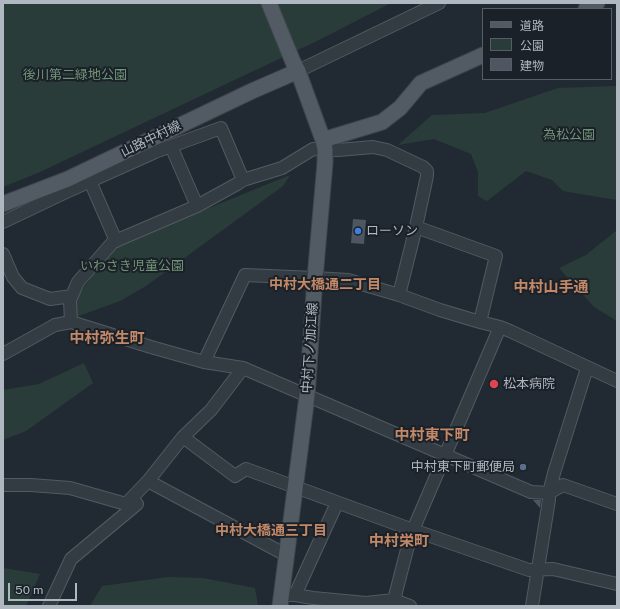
<!DOCTYPE html>
<meta charset="utf-8">
<style>
body{margin:0}
#map{position:relative;width:620px;height:609px;overflow:hidden;background:#212a32;font-family:"Public Sans","Noto Sans JP",sans-serif}
canvas{display:block}
.frame{position:absolute;inset:0;border:4px solid #afb7c0;pointer-events:none}
.legend{position:absolute;left:482px;top:8px;width:130px;height:72px;box-sizing:border-box;background:#1a2128;border:1px solid #565d65;margin:0;padding:5px 7px;list-style:none;font-size:12px;color:#afb7c0}
.legend li{display:flex;align-items:center;gap:8px;height:20px}
.legend b{width:20px;border:1px solid #565d65}
.scale{position:absolute;left:8px;top:583px;width:69px;height:18px;box-sizing:border-box;border:2px solid #afb7c0;border-top:0;padding-left:5px;font-size:12px;line-height:14px;white-space:nowrap;color:#afb7c0;-webkit-text-stroke:3px #1a2128;paint-order:stroke}
</style>
<div id="map">
<canvas width="620" height="609"></canvas>
<div class="frame"></div>
<ul class="legend">
<li><b style="height:5px;background:#525b63"></b>道路</li>
<li><b style="height:11px;background:#2a3c3a"></b>公園</li>
<li><b style="height:11px;background:#4d5661"></b>建物</li>
</ul>
<div class="scale">50 m</div>
</div>
<script>
const g = document.querySelector('canvas').getContext('2d');
g.lineJoin = 'round';
function fill(path, color) {
  g.fillStyle = color;
  g.fill(path, 'evenodd');
}
function poly(rows) {
  const path = new Path2D();
  for (const r of rows) {
    path.moveTo(r[0], r[1]);
    for (let i = 2; i < r.length; i += 2) path.lineTo(r[i], r[i + 1]);
  }
  return path;
}
function strokePath(path, color, width, dash) {
  g.strokeStyle = color;
  g.lineWidth = width;
  g.lineCap = dash ? 'butt' : 'round';
  g.setLineDash(dash || []);
  g.stroke(path);
}
function label(font, color, halo, rows, align = 'center') {
  g.font = font + ' "Public Sans","Noto Sans JP",sans-serif';
  g.lineWidth = 4;
  g.setLineDash([]);
  g.textBaseline = 'middle';
  g.strokeStyle = halo;
  g.fillStyle = color;
  for (const [text, x, y, turn = 0] of rows) {
    g.save();
    g.translate(x, y);
    g.rotate((+turn || 0) * Math.PI / 180);
    g.textAlign = isNaN(turn) ? turn : align;
    if (halo) g.strokeText(text, 0, 0);
    g.fillText(text, 0, 0);
    g.restore();
  }
}
fill(poly([
 [3,3,391,3,321,39,40,172,3,187],
 [617,86,617,200,563,191,552,180,526,171,487,201,478,196,478,172,471,154,434,139,398,145,432,115,485,113,558,88],
 [290,175,283,186,146,286,120,301,76,317,74,300,116,246],
 [617,230,617,321,594,307,559,268,586,255],
 [84,363,93,383,26,431,3,440,3,390,39,384],
 [3,568,40,574,26,606,3,606],
 [168,577,203,578,255,588,258,606,90,606,102,586]
]), '#2a3c3a');
fill(poly([
 [353,219,366,220,364,244,351,243],
 [533,500,541,500,540,508]
]), '#4d5661');
const minor = poly([
 [298,71,439,3],
 [171,146,197,206],
 [90,181,116,241],
 [3,222,66,192,155,152,221,128,243,180],
 [416,227,496,256,480,322],
 [3,254,13,277,22,288,50,299,72,296],
 [71,322,70,300,78,282,113,242,197,206,237,184,243,180,282,168,313,149,338,150,373,147,387,150,423,167,427,171,427,176,416,227,399,295],
 [3,354,55,325,71,322,151,347,204,362,243,368,531,492,549,493,563,485,617,504],
 [204,362,245,275,315,278,348,280,399,295,440,310,480,322,500,327,510,331,617,381],
 [183,437,235,476,246,469,413,530,529,570,553,569,617,584],
 [148,481,286,555],
 [3,485,31,485,70,488,126,504,148,481,183,437,211,410,243,368],
 [282,595,295,595,313,598,366,603,394,600,410,606],
 [295,595,337,503],
 [394,600,410,538,413,530,500,327],
 [49,606,71,559,137,504,134,501],
 [532,606,549,500,549,493,554,473,587,368]
]);
const major = poly([
 [269,3,293,62,298,71,323,140,325,149,325,163,315,278,307,396,280,606],
 [586,9,597,3],
 [323,140,382,122,400,108,421,83,483,55],
 [3,204,68,179,252,91,298,71]
]);
strokePath(minor, '#525a61', 14);
strokePath(major, '#3e454d', 17);
strokePath(minor, '#343c43', 12);
strokePath(major, '#525b63', 15);
for (const [x, y, r, color] of [
 [358,231,4,"#3f7fe0"],
 [494,384,5,"#e0444e"],
 [523,467,4,"#5c6f8a"]
]) {
  const dot = new Path2D();
  dot.arc(x, y, r, 0, 2 * Math.PI);
  g.fillStyle = color;
  g.fill(dot);
  strokePath(dot, '#1a2128', 1.5);
}
label('13px', '#719376', '#1a2128', [
 ["後川第二緑地公園",75,75],
 ["為松公園",569,135],
 ["いわさき児童公園",132,266]
]);
label('13px', '#afb7c0', '#1a2128', [
 ["山路中村線",151,139,-26],
 ["中村下ノ加江線",310,348,-86]
]);
label('13px', '#afb7c0', '#1a2128', [
 ["ローソン",366,231],
 ["松本病院",503,384],
 ["中村東下町郵便局",515,467,"right"]
], 'left');
label('bold 14px', '#c38867', '#1a2128', [
 ["中村大橋通二丁目",325,285],
 ["中村大橋通三丁目",271,531]
]);
label('bold 15px', '#c38867', '#1a2128', [
 ["中村山手通",551,287],
 ["中村弥生町",107,338],
 ["中村東下町",432,435],
 ["中村栄町",399,541]
]);
</script>
